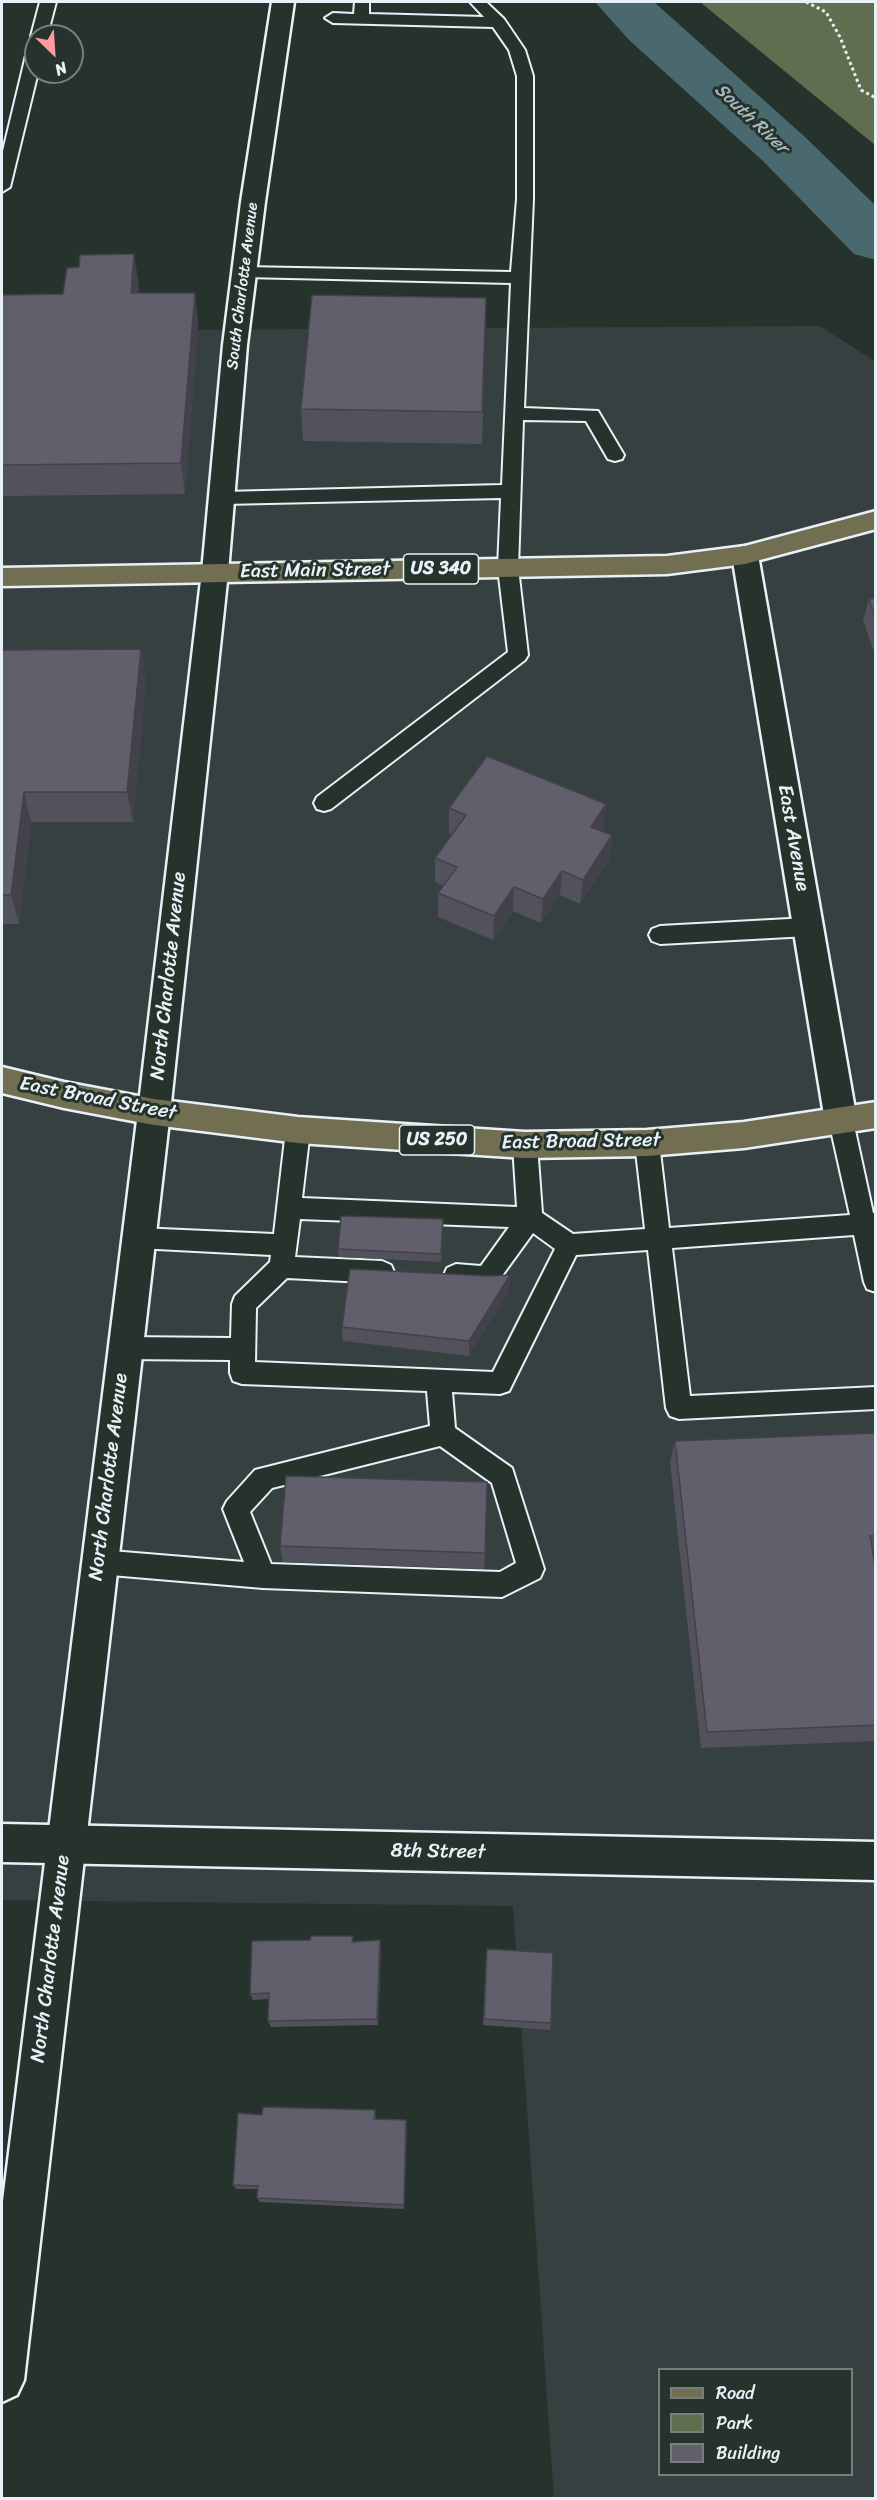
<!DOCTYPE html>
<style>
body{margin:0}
#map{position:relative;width:877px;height:2500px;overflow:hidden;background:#26332d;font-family:Sriracha,sans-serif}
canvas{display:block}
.frame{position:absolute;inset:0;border:3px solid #e8f1f8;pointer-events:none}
.legend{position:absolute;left:658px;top:2368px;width:195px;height:108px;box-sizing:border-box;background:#26332d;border:2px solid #747f7e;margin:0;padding:8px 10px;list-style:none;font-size:18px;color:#e8f1f8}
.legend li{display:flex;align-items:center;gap:12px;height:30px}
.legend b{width:30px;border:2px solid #747f7e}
.north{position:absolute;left:24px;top:24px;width:60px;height:60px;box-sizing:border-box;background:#26332d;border:2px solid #747f7e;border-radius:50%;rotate:155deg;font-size:16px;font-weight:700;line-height:24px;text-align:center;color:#e8f1f8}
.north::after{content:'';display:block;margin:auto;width:21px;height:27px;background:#ff9aa2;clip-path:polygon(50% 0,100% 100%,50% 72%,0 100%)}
</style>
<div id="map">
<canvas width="877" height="2500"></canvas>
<div class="frame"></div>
<ul class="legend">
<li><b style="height:8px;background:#726e52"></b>Road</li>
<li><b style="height:16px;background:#606e50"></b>Park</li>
<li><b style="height:16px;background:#605f6b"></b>Building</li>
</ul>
<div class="north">N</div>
</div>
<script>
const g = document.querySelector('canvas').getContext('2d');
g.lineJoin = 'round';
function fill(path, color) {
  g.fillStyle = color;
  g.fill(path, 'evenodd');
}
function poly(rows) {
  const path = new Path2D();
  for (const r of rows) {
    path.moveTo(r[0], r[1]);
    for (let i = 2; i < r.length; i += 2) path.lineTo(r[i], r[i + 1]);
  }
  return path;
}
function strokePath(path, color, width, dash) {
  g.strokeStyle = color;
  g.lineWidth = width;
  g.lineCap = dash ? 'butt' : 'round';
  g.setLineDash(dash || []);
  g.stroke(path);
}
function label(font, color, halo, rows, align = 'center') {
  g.font = font + ' Sriracha,sans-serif';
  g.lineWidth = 6;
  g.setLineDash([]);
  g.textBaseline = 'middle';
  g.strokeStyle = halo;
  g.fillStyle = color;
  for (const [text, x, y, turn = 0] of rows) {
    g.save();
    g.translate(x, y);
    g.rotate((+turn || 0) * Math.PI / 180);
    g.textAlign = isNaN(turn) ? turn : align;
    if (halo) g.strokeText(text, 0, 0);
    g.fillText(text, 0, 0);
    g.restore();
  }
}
fill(poly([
 [820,326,876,362,875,2498,554,2498,513,1906,2,1900,2,331],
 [660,2370,852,2370,852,2474,660,2474]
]), '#374040');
fill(poly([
 [700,2,875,2,875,145]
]), '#606e50');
fill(poly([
 [595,2,654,2,805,137,876,206,876,260,854,254,763,161,629,40,595,2]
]), '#49696f');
const lane = poly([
 [40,2,56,2,47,36,36,36,36,40,31,36,40,2],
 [355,2,369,2,369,14,484,17,470,2,486,2,504,19,525,50,533,76,533,199,524,408,598,411,624,455,622,459,615,461,608,459,586,421,523,420,518,568,528,655,525,660,331,809,324,811,317,809,314,803,317,797,508,652,498,568,501,498,223,504,216,503,214,498,216,493,223,492,502,485,511,283,244,277,238,276,235,272,238,268,244,267,511,272,517,199,517,76,509,50,493,27,333,23,325,18,333,13,354,14,355,2],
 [36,42,36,72,38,72,10,187,2,192,2,155,28,47,36,42],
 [808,918,816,921,819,927,816,933,808,936,660,944,652,941,649,935,652,929,660,926,808,918],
 [841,1111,849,1114,853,1121,873,1213,876,1213,876,1292,867,1289,864,1282,854,1235,672,1248,690,1396,876,1387,876,1409,679,1419,670,1416,666,1408,648,1250,576,1255,509,1391,500,1394,452,1392,455,1428,512,1468,544,1569,540,1578,502,1597,263,1588,99,1574,90,1571,86,1562,90,1553,99,1550,244,1562,223,1509,227,1501,255,1470,430,1426,427,1391,242,1384,233,1381,230,1373,230,1360,125,1359,116,1356,113,1348,116,1340,125,1337,231,1338,232,1304,235,1296,270,1262,271,1255,138,1248,130,1245,126,1238,130,1231,138,1228,274,1234,286,1130,290,1123,298,1120,306,1123,310,1130,302,1198,517,1207,513,1145,517,1138,525,1135,533,1138,537,1145,542,1213,573,1234,645,1229,635,1143,639,1136,647,1133,655,1136,659,1143,669,1228,850,1215,829,1121,833,1114,841,1111],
 [300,1219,509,1227,481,1266,456,1264,447,1268,444,1275,447,1282,456,1286,487,1288,496,1284,533,1233,555,1249,493,1372,255,1362,256,1308,287,1278,382,1283,391,1279,394,1272,391,1265,382,1261,295,1257,300,1219],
 [440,1446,492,1483,516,1563,500,1572,271,1564,250,1512,272,1488,440,1446]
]);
const street = poly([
 [272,2,294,2,265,202,247,345,228,572,224,579,215,581,206,579,202,572,223,345,241,202,272,2],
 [745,546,754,548,758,555,857,1121,852,1130,841,1134,830,1130,825,1121,732,555,736,548,745,546],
 [2,1824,876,1842,876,1880,2,1862,2,1824]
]);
const secondary = poly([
 [215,563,224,565,228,572,170,1112,24,2380,17,2395,2,2402,2,2209,138,1112,202,572,206,565,215,563]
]);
const primary = poly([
 [876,511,876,529,745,564,667,574,2,586,2,568,667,556,745,546,876,511],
 [2,1067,64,1082,154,1099,298,1117,525,1132,647,1130,744,1122,876,1102,876,1128,744,1148,647,1156,525,1158,298,1143,154,1125,64,1108,2,1093,2,1067]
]);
strokePath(lane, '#e8f1f8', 4);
strokePath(street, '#e8f1f8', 5);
strokePath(secondary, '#e8f1f8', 5);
strokePath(primary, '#e8f1f8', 5);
strokePath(poly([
 [806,2,826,12,840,37,861,90,876,98]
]), '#e8f1f8', 3, [3, 3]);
fill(lane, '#26332d');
fill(street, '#26332d');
fill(secondary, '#26332d');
fill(primary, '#726e52');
fill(poly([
 [139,286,138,293,195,293,198,325,185,494,2,496,2,295,63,294],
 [486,298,482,444,303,441,301,409],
 [876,598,876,657,863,620,869,599],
 [141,649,146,680,133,822,31,822,19,924,2,924,2,650],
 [606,804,603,829,602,831,612,835,609,860,580,904,560,895,541,923,513,911,493,940,438,917,438,893,444,886,435,882,435,858,453,834,449,833,449,808],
 [443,1227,441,1262,339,1257,338,1249],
 [509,1290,469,1356,343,1341,342,1327],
 [876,1433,876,1556,873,1556,876,1571,876,1741,701,1748,670,1462,675,1441],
 [280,1546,485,1553,484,1569,283,1562],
 [353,1936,353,1941,381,1948,378,2025,271,2027,268,2021,269,1999,253,2000,250,1994,310,1940],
 [486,1956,551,2023,550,2030,483,2025],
 [375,2110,376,2119,407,2124,404,2209,260,2202,257,2198,258,2189,236,2189,233,2185,262,2115]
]), '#53525c');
fill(poly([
 [134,254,139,286,135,325,131,293],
 [195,293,198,325,185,494,181,463],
 [141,649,146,680,133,822,127,792],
 [24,792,31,822,19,924,11,895],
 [606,804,603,829,588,851,591,827],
 [612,835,609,860,580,904,583,880],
 [562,871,560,895,541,923,543,899],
 [514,887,513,911,493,940,494,916],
 [510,1275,509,1290,469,1356,469,1341],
 [380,1940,381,1948,378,2025,377,2019],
 [406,2120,407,2124,404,2209,404,2205]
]), '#43424b');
const building = poly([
 [134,254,131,293,195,293,181,463,2,465,2,295,63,294,67,268,79,267,80,255,134,254],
 [312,295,486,298,482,412,301,409,312,295],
 [876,598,876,619,869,599,876,598],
 [141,649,127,792,24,792,11,895,2,895,2,650,141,649],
 [487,756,606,804,591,827,612,835,583,880,562,871,543,899,514,887,494,916,438,893,457,867,435,858,466,815,449,808,487,756],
 [341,1216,443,1219,441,1254,338,1249,341,1216],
 [350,1269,488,1276,510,1275,469,1341,342,1327,350,1269],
 [876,1433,876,1536,870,1536,876,1571,876,1725,707,1732,675,1441,876,1433],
 [286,1476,487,1482,485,1553,280,1546,286,1476],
 [311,1936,353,1936,352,1942,380,1940,377,2019,268,2021,269,1993,250,1994,252,1941,310,1940,311,1936],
 [487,1949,553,1953,551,2023,484,2019,487,1949],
 [263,2107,375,2110,374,2119,406,2120,404,2205,257,2198,258,2186,233,2185,238,2113,262,2115,263,2107]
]);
fill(building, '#605f6b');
strokePath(building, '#43424b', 1.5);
label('16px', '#e8f1f8', '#26332d', [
 ["South Charlotte Avenue",243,286,-83]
]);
label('italic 18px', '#a8bbc1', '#26332d', [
 ["South River",751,119,43]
]);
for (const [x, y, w] of [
 [441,569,75],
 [437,1140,75]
]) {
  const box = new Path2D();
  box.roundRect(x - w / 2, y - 15, w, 30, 4.5);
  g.fillStyle = '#26332d';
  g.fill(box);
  strokePath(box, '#e8f1f8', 1.5);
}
label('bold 18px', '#e8f1f8', null, [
 ["US 340",441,569],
 ["US 250",437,1140]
]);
label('20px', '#e8f1f8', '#26332d', [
 ["East Main Street",315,571,-1],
 ["East Avenue",793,838,80],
 ["North Charlotte Avenue",169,976,-84],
 ["East Broad Street",98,1099,11],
 ["East Broad Street",581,1142,-1],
 ["North Charlotte Avenue",109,1477,-83],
 ["8th Street",438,1852,1],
 ["North Charlotte Avenue",51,1959,-83]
]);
</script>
